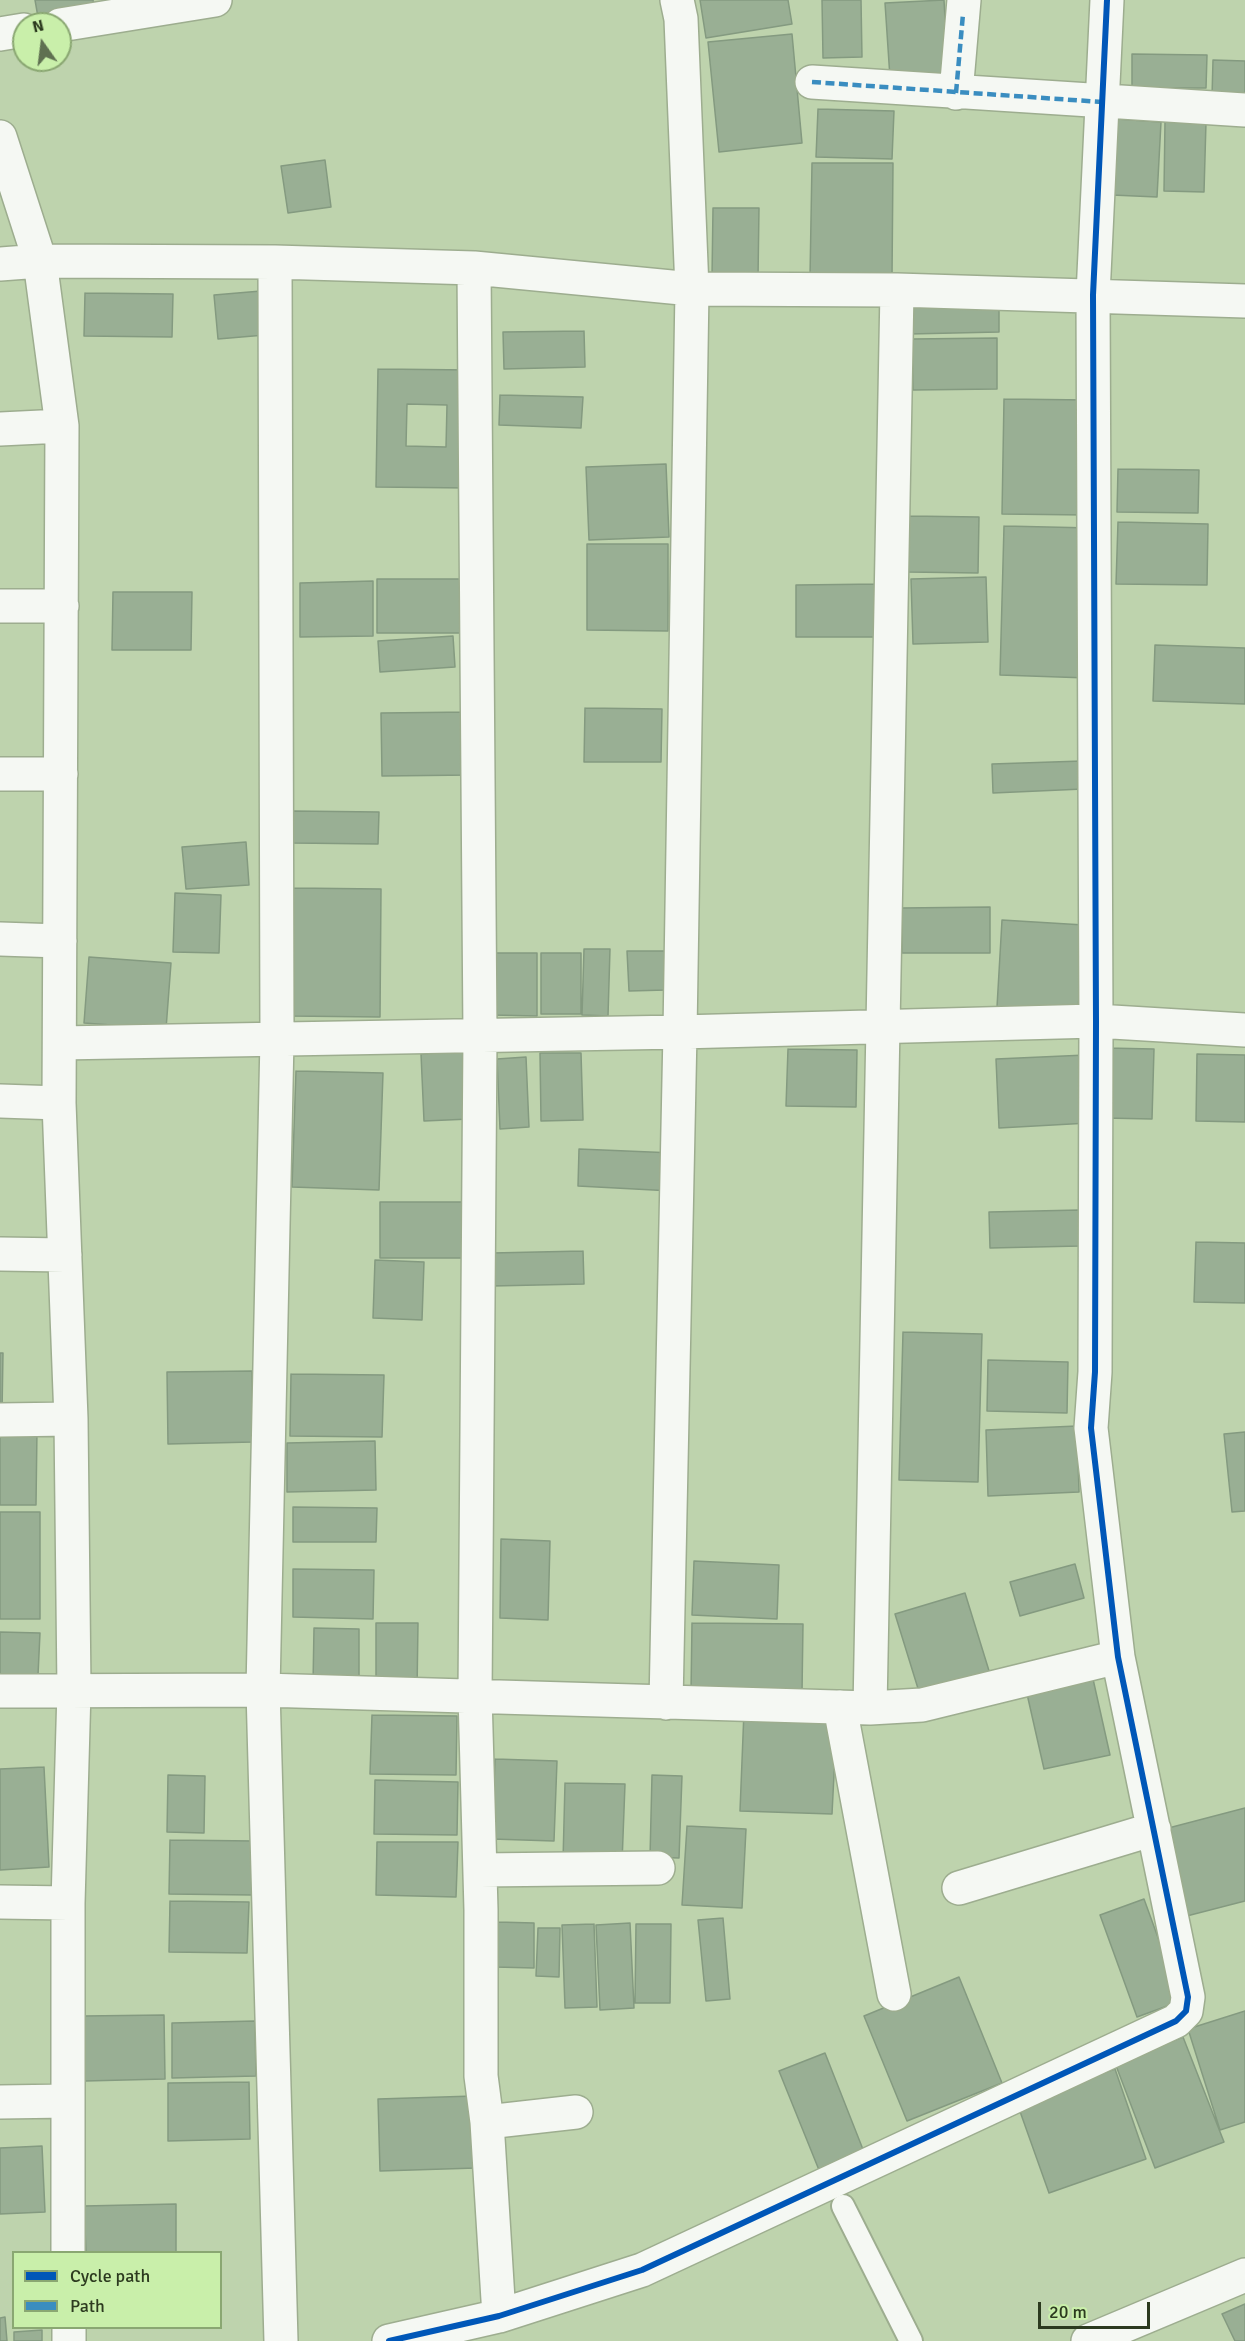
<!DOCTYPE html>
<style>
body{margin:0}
#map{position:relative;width:1245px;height:2341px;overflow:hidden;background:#bed3ad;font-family:Signika,sans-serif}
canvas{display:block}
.legend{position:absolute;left:12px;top:2251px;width:210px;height:78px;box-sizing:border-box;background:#c9efaa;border:2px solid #8aa772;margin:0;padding:8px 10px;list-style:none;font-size:18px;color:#2c3a1f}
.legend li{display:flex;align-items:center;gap:12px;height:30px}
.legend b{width:30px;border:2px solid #8aa772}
.north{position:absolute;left:12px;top:12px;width:60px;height:60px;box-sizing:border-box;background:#c9efaa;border:2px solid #8aa772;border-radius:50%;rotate:346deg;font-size:16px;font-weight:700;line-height:24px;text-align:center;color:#2c3a1f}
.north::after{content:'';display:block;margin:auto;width:21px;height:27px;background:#5f7051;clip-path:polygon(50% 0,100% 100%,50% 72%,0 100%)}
.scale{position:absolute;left:1038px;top:2302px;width:112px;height:27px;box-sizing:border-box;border:3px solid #2c3a1f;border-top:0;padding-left:8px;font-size:18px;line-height:21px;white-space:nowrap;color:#2c3a1f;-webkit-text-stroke:4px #c9efaa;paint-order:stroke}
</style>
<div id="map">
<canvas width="1245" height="2341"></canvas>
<ul class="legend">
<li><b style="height:8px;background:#0057b8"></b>Cycle path</li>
<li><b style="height:8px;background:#3a8dc0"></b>Path</li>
</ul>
<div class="north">N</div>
<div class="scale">20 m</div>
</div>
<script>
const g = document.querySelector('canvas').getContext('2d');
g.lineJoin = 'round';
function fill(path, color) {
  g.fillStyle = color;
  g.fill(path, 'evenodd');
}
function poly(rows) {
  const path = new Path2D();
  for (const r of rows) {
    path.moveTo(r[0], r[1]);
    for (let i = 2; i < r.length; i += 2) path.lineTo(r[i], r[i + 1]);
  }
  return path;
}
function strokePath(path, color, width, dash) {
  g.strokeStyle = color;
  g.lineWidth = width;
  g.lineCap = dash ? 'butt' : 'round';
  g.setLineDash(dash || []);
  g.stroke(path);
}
const building = poly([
 [35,0,93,0,94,5,38,17,35,0],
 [700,0,788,0,792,24,706,38,700,0],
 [822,0,861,0,862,57,823,58,822,0],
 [944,0,948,75,890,78,885,3,944,0],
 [792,34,802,143,719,152,708,42,792,34],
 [1132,54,1207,55,1206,88,1132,88,1132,54],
 [1213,60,1245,61,1245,99,1212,97,1213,60],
 [818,109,894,111,892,159,816,157,818,109],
 [1117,119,1161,122,1157,197,1112,195,1117,119],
 [1165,121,1206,122,1204,192,1164,191,1165,121],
 [325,160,331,207,288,213,281,166,325,160],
 [812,163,893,163,892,277,810,277,812,163],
 [713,208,759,208,758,278,712,277,713,208],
 [261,291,265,335,218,339,214,295,261,291],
 [85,293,173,294,172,337,84,336,85,293],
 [999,300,999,332,909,334,909,302,999,300],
 [584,331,585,367,504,369,503,332,584,331],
 [997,338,997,389,913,390,912,339,997,338],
 [378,369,471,370,469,488,376,487,378,369],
 [407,404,447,405,446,447,406,446,407,404],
 [500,395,583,397,581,428,499,425,500,395],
 [1004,399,1088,400,1086,515,1002,514,1004,399],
 [666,464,669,537,589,540,586,467,666,464],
 [1118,469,1199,470,1198,513,1117,512,1118,469],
 [909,516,979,517,978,573,908,572,909,516],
 [1118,522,1208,524,1207,585,1116,584,1118,522],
 [1004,526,1092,528,1088,678,1000,675,1004,526],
 [587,544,668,544,668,631,587,630,587,544],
 [986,577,988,642,913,644,911,579,986,577],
 [377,579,466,579,465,633,377,633,377,579],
 [373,581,373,636,300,637,300,583,373,581],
 [881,584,882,637,796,637,796,585,881,584],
 [113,592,192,592,191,650,112,650,113,592],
 [453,636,455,667,380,672,378,641,453,636],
 [1155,645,1245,648,1245,704,1153,701,1155,645],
 [585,708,662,709,661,762,584,762,585,708],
 [471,712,472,775,382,776,381,713,471,712],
 [1082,761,1083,789,993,793,992,764,1082,761],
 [293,811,379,812,378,844,293,843,293,811],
 [246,842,249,885,186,889,182,847,246,842],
 [292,888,381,889,380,1017,290,1016,292,888],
 [175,893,221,895,219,953,173,952,175,893],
 [990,907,990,953,902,953,902,908,990,907],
 [1002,920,1084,925,1078,1011,997,1007,1002,920],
 [584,949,610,949,608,1016,582,1015,584,949],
 [627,951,665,951,666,990,629,991,627,951],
 [492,953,537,953,537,1016,492,1015,492,953],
 [541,953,581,953,581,1014,541,1014,541,953],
 [89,957,171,963,166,1029,84,1023,89,957],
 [1106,1048,1154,1049,1152,1119,1104,1118,1106,1048],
 [788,1049,857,1050,856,1107,786,1106,788,1049],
 [466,1051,470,1119,424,1121,421,1054,466,1051],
 [540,1053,581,1053,583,1120,541,1121,540,1053],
 [1197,1054,1245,1055,1245,1122,1196,1121,1197,1054],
 [1086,1055,1089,1123,999,1128,996,1059,1086,1055],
 [526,1057,529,1127,500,1129,497,1059,526,1057],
 [296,1071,383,1073,379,1190,292,1187,296,1071],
 [579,1149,674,1153,672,1191,578,1186,579,1149],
 [380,1202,471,1202,470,1258,380,1258,380,1202],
 [1080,1210,1080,1246,990,1248,989,1212,1080,1210],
 [1196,1242,1245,1243,1245,1303,1194,1302,1196,1242],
 [583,1251,584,1284,492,1286,492,1253,583,1251],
 [375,1260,424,1262,422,1320,373,1318,375,1260],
 [903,1332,982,1334,978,1482,899,1480,903,1332],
 [0,1353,3,1353,2,1412,0,1412,0,1353],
 [988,1360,1068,1362,1067,1413,987,1411,988,1360],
 [252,1371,253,1442,168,1444,167,1372,252,1371],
 [291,1374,384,1375,382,1437,290,1436,291,1374],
 [1077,1426,1079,1492,988,1496,986,1430,1077,1426],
 [0,1429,37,1429,36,1505,0,1505,0,1429],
 [1245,1432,1245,1511,1232,1512,1224,1434,1245,1432],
 [375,1441,376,1490,287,1492,287,1443,375,1441],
 [293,1507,377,1508,376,1542,293,1542,293,1507],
 [0,1512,40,1512,40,1619,0,1619,0,1512],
 [501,1539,550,1541,548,1620,500,1618,501,1539],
 [694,1561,779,1565,777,1619,692,1615,694,1561],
 [1075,1564,1084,1598,1020,1616,1010,1582,1075,1564],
 [293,1569,374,1570,373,1619,293,1617,293,1569],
 [965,1593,990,1674,920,1695,895,1614,965,1593],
 [376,1623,418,1623,417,1692,376,1692,376,1623],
 [692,1623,803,1624,802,1693,691,1692,692,1623],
 [314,1628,359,1629,359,1685,313,1684,314,1628],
 [0,1632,40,1633,38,1675,0,1675,0,1632],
 [1091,1670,1110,1755,1044,1769,1025,1685,1091,1670],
 [744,1711,837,1715,832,1814,740,1811,744,1711],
 [372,1715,457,1716,456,1775,370,1774,372,1715],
 [495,1759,557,1761,554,1841,492,1839,495,1759],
 [44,1767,49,1867,0,1870,0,1769,44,1767],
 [168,1775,205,1776,204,1833,167,1832,168,1775],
 [652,1775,682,1776,679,1858,650,1857,652,1775],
 [375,1780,458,1782,457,1835,374,1834,375,1780],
 [565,1783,625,1784,622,1863,563,1861,565,1783],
 [1245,1808,1245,1901,1179,1918,1157,1831,1245,1808],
 [687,1826,746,1829,742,1908,682,1905,687,1826],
 [170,1840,254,1841,253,1895,169,1894,170,1840],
 [377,1842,458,1842,456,1897,376,1895,377,1842],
 [1144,1899,1181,2001,1137,2017,1100,1915,1144,1899],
 [170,1901,249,1902,247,1953,169,1952,170,1901],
 [723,1918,730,1999,706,2001,698,1920,723,1918],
 [497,1922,534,1923,534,1968,495,1967,497,1922],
 [630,1923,634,2008,600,2010,596,1925,630,1923],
 [594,1924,597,2007,565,2008,562,1925,594,1924],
 [636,1924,671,1924,670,2003,635,2003,636,1924],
 [538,1928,560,1928,559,1977,536,1976,538,1928],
 [959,1977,1002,2083,907,2121,864,2016,959,1977],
 [1245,2011,1245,2122,1220,2130,1188,2029,1245,2011],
 [164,2015,165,2079,85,2081,84,2016,164,2015],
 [255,2021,256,2076,172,2078,172,2023,255,2021],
 [1183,2037,1224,2142,1155,2168,1115,2063,1183,2037],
 [825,2053,864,2152,819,2170,779,2071,825,2053],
 [1115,2069,1146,2159,1049,2193,1017,2103,1115,2069],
 [249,2082,250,2139,168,2141,168,2083,249,2082],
 [474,2096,476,2168,380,2171,378,2099,474,2096],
 [42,2146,45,2212,0,2214,0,2148,42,2146],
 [176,2204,176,2252,86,2252,84,2206,176,2204],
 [1245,2304,1245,2341,1235,2341,1222,2314,1245,2304],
 [5,2317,7,2341,0,2341,0,2318,5,2317],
 [42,2330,42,2341,14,2341,14,2332,42,2330]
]);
fill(building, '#99af94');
strokePath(building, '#849a80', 1.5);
const service = poly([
 [843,2206,911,2341]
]);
const minor = poly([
 [60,25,215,0],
 [0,34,24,30],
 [812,82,1245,110],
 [956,93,964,0],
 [0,137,40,261,62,426,59,1103,71,1419,74,1690,68,1903,68,2252],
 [275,262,277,1039,263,1690,281,2341],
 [0,264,40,261,275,262,474,268,692,289,897,290,1245,301],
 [474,268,480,1036,475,1695,481,1910,481,2076,487,2122,499,2316],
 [0,429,62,426],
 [0,606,62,606],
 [0,774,61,774],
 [0,939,60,941],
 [60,1043,680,1032,1096,1021,1245,1030],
 [0,1101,59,1103],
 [0,1254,65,1255],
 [0,1420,71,1419],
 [0,1691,263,1690,870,1708,922,1705,1118,1657],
 [666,1703,680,1032,692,289,681,19,677,0],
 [840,1707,894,1994],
 [870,1708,897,290],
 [480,1870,658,1868],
 [959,1888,1154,1829],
 [0,1902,68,1903],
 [0,2102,68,2101],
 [487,2122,576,2112],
 [69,2328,69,2341],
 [389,2341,499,2316,642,2270,1176,2021,1186,2011,1188,1997,1118,1657,1091,1428,1095,1372,1096,1021,1093,295,1107,0],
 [1088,2341,1245,2275]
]);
strokePath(service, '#9dad8f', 26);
strokePath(minor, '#9dad8f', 36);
strokePath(service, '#f5f8f3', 22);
strokePath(minor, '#f5f8f3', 33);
strokePath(poly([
 [812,82,1102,102],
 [956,93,963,14]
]), '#3a8dc0', 4.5, [9, 4.5]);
strokePath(poly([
 [389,2341,499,2316,642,2270,1176,2021,1186,2011,1188,1997,1118,1657,1091,1428,1095,1372,1096,1021,1093,295,1107,0]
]), '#0057b8', 6);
</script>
